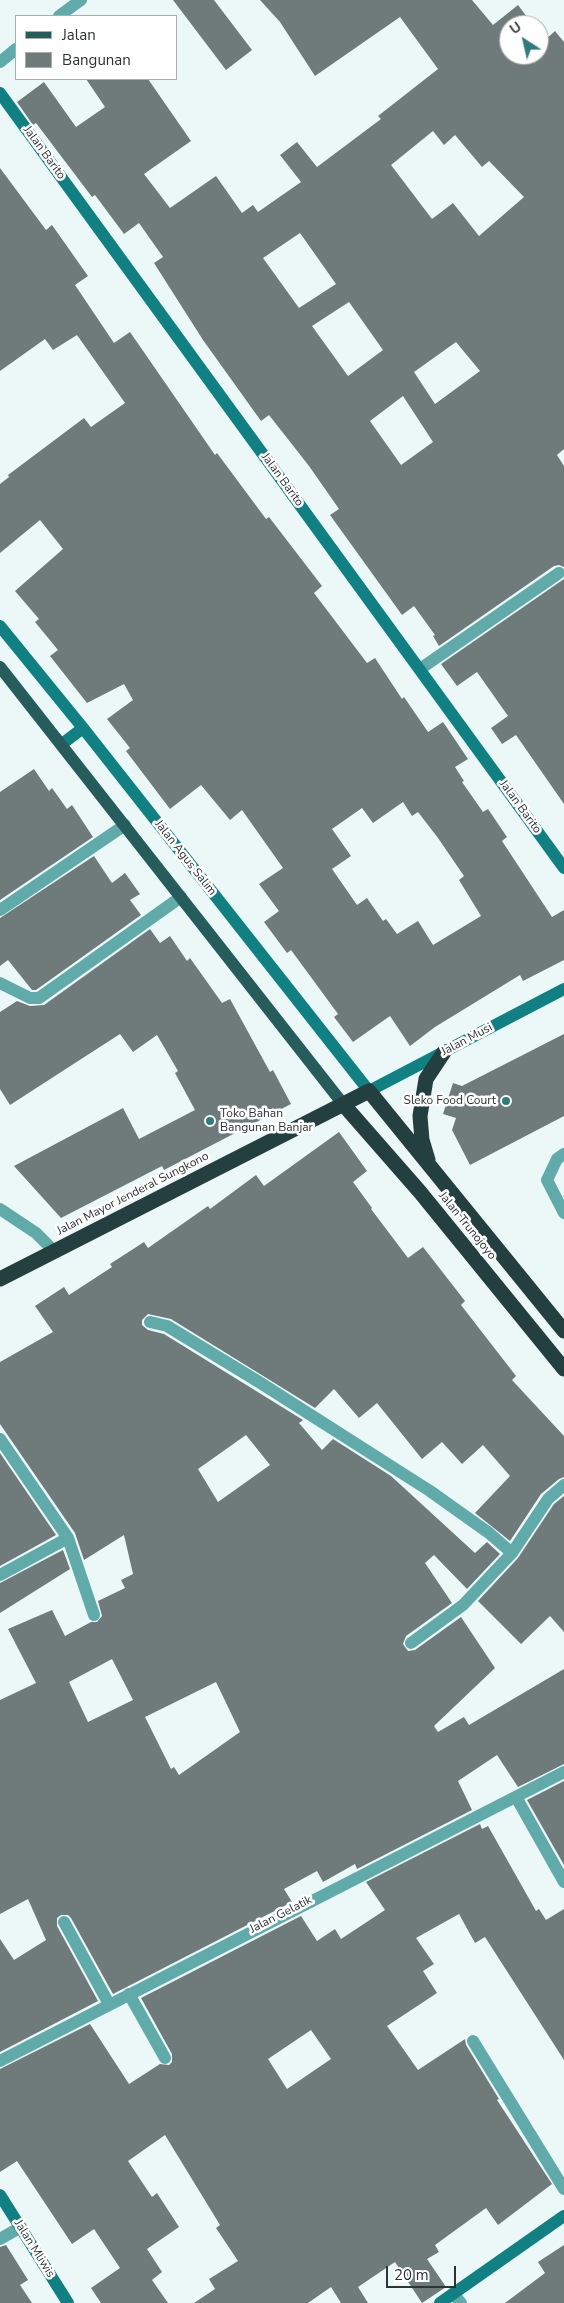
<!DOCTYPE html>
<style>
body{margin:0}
#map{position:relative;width:564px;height:2303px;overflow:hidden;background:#ecf8f8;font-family:"Nunito Sans",sans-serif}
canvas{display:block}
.legend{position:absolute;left:15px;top:15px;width:162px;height:65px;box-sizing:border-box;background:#fff;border:1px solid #abadad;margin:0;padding:6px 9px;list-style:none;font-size:15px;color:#2e3333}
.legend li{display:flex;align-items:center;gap:10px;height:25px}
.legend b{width:25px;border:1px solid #abadad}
.north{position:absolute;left:499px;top:15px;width:50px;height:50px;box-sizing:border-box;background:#fff;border:1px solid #abadad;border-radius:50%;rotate:325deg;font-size:14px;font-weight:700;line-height:20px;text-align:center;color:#2e3333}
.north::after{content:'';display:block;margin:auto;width:18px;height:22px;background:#327b7c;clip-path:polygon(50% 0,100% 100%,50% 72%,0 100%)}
.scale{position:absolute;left:386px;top:2266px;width:70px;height:22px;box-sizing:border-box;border:2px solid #2e3333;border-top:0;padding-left:6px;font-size:15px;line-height:18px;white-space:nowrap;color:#2e3333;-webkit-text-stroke:4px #fff;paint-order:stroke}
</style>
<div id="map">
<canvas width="564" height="2303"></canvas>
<ul class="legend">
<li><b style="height:6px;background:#275c5d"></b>Jalan</li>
<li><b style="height:14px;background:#6f7a7a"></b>Bangunan</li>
</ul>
<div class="north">U</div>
<div class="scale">20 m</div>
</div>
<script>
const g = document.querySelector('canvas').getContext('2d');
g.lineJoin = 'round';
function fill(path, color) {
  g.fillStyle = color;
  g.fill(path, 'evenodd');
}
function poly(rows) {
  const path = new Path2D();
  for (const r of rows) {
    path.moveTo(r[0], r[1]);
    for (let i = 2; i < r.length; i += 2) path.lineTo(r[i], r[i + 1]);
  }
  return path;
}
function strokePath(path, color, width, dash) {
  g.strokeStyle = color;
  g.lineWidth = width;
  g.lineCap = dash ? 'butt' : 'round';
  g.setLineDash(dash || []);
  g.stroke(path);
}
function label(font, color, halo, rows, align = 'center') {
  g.font = font + ' "Nunito Sans",sans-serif';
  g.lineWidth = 5;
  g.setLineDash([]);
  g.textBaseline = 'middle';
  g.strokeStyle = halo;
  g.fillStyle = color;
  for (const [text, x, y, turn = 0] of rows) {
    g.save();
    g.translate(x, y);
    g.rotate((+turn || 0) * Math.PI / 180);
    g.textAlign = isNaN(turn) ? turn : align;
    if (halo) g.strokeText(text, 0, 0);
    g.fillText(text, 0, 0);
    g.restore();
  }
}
fill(poly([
 [173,0,214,0,252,50,226,70],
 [260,0,472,0,493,25,518,5,533,25,509,25,509,55,539,55,539,32,545,40,555,31,564,42,564,449,557,455,564,466,564,567,559,565,554,566,439,646,433,636,435,635,414,606,402,615,330,515,339,509,309,466,269,415,261,421,203,340,154,263,163,257,139,223,124,234,95,195,92,197,36,123,33,125,17,102,44,82,76,127,105,107,86,79,148,79,191,141,144,174,170,208,216,176,242,213,253,205,258,212,301,182,280,155,297,142,317,167,381,119,378,116,438,69,400,17,315,76,280,22],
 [433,131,444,145,455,135,482,167,489,161,524,197,479,236,453,203,432,219,391,165],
 [300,233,336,284,299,308,263,258],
 [349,302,383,350,348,376,312,326],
 [456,342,480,371,435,404,414,372],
 [403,396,433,442,401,465,370,421],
 [0,168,46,230,52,225,88,276,75,285,114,343,130,332,215,455,217,453,266,519,269,517,322,586,314,593,367,663,375,658,402,699,404,697,428,732,443,722,468,759,455,767,464,781,462,782,483,812,488,809,507,837,502,841,552,917,564,910,564,960,523,981,520,975,435,1027,410,1046,390,1016,353,1042,334,1017,338,1014,291,950,287,953,264,922,279,911,259,884,283,868,242,810,230,820,201,785,170,809,126,751,130,748,107,719,133,700,124,684,87,703,50,656,58,650,35,622,39,619,15,591,63,549,40,520,0,553,0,484,9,477,8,475,84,418,91,427,125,403,77,335,53,350,45,339,0,371],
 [403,802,412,816,418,812,438,838,464,876,459,880,481,916,433,945,418,921,397,934,386,919,383,921,367,898,357,905,332,869,351,856,332,829,362,808,373,823],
 [564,579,564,804,516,735,502,744,491,728,508,716,477,672,457,686,441,664],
 [34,769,49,791,52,788,67,809,72,805,93,837,0,900,0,792],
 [94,856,112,883,125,873,140,894,130,900,141,915,36,990,32,990,8,960,0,966,0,918],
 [150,929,160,943,170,936,187,961,190,958,222,1003,230,999,270,1072,273,1070,291,1104,164,1170,162,1166,61,1218,14,1166,123,1108,139,1139,195,1110,175,1073,178,1071,157,1035,133,1052,120,1034,10,1105,0,1089,0,1012,17,1001,30,1006,44,1005],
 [564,1034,564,1116,470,1165,452,1130,456,1118,443,1114,453,1083,462,1086],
 [339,1132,367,1171,353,1182,372,1208,371,1209,408,1258,423,1247,465,1301,461,1305,516,1376,512,1380,564,1436,564,1477,559,1479,541,1494,510,1541,475,1513,510,1476,483,1445,462,1464,442,1442,422,1459,377,1403,359,1418,334,1389,315,1408,171,1319,148,1314,142,1320,142,1325,148,1330,164,1334,303,1420,299,1423,322,1450,333,1439,391,1476,475,1553,487,1542,500,1554,467,1589,434,1555,425,1563,452,1603,406,1636,403,1644,408,1651,415,1650,461,1617,495,1668,434,1726,438,1732,464,1717,469,1725,564,1669,564,1764,518,1787,497,1755,458,1781,472,1810,357,1869,355,1864,323,1882,317,1871,284,1889,292,1902,113,1994,71,1918,68,1915,61,1915,57,1918,57,1926,98,2001,0,2052,0,1939,14,1960,46,1940,28,1899,0,1914,0,1700,36,1683,8,1629,52,1610,65,1636,91,1622,97,1622,102,1616,98,1601,125,1588,121,1580,133,1574,124,1535,84,1560,75,1533,0,1424,0,1362,53,1332,35,1306,64,1287,69,1295,112,1267,110,1264,144,1242,148,1248,208,1206,210,1209,256,1175,264,1186],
 [246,1435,270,1465,218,1502,198,1469],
 [112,1659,133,1700,88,1722,69,1682],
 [216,1682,240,1732,179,1775,174,1767,171,1769,145,1717],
 [0,1453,56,1535,0,1566],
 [564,1496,564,1632,550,1616,521,1644,478,1601,518,1558,554,1504],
 [63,1550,70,1569,0,1613,0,1583],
 [564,1781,564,1865,527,1800],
 [480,1824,482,1829,488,1826,536,1911,539,1909,546,1920,564,1909,564,2060,485,1937,475,1943,459,1914,416,1938,434,1964,423,1971,437,1993,387,2026,418,2070,465,2039,466,2045,499,2099,497,2100,552,2184,498,2225,486,2208,435,2245,439,2252,427,2259,446,2287,422,2303,395,2262,358,2287,368,2303,341,2303,331,2287,308,2303,194,2303,215,2289,209,2279,238,2261,216,2228,220,2225,165,2135,128,2161,152,2197,157,2193,179,2227,147,2249,162,2272,152,2280,168,2303,101,2303,91,2288,120,2268,94,2229,72,2244,17,2161,0,2172,0,2069,90,2024,129,2084,160,2064,169,2065,172,2062,172,2054,141,1998,301,1916,317,1941,335,1929,341,1939,385,1910,366,1882],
 [311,2030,331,2059,287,2089,268,2059],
 [6,2245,28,2280,20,2285,32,2303,0,2303,0,2247],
 [564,2245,564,2303,505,2303,545,2273,538,2262]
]), '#6f7a7a');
strokePath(poly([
 [473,2041,564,2189]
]), '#60aaaa', 12);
strokePath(poly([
 [59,16,81,0],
 [0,62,16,49],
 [420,669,559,573],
 [0,910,125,825],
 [0,983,30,998,39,998,181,897],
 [564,1154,557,1159,547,1180,564,1213],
 [0,1209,36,1233,53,1250],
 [150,1322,167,1326,259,1382,430,1491,489,1533,512,1553],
 [0,1439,68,1538,0,1575],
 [68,1538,94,1615],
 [411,1643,463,1605,512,1553,548,1499,564,1485],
 [516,1797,564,1882],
 [64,1922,109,2004],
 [129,1994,165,2058],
 [0,2061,564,1772],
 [0,2239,21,2227],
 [453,2294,461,2303]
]), '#60aaaa', 12);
strokePath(poly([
 [0,93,564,868],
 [0,626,83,728,369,1091,564,989],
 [62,744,83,728],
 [0,2195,68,2303],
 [440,2303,564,2216]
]), '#118082', 12);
strokePath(poly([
 [0,667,343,1104]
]), '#275c5d', 12);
strokePath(poly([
 [343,1104,420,1192,564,1369],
 [428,1160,422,1140,420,1116,426,1079,444,1052],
 [0,1279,369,1091,564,1331]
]), '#243f3f', 15);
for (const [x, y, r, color] of [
 [506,1101,5,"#327b7c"],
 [210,1121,5,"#327b7c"]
]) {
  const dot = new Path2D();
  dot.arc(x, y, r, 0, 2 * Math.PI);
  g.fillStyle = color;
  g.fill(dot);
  strokePath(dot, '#fff', 2);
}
label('12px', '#2e3333', '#fff', [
 ["Jalan Barito",44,153,54],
 ["Jalan Barito",282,480,54],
 ["Jalan Barito",520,807,54],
 ["Jalan Agus Salim",185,858,52],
 ["Jalan Musi",467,1040,-28],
 ["Jalan Mayor Jenderal Sungkono",133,1194,-27],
 ["Jalan Trunojoyo",467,1226,51],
 ["Jalan Gelatik",281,1915,-27],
 ["Jalan Mliwis",34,2249,58]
]);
label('12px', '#2e3333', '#fff', [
 ["Sleko Food Court",496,1101],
 ["Toko Bahan",220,1114,"left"],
 ["Bangunan Banjar",220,1128,"left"]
], 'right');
</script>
